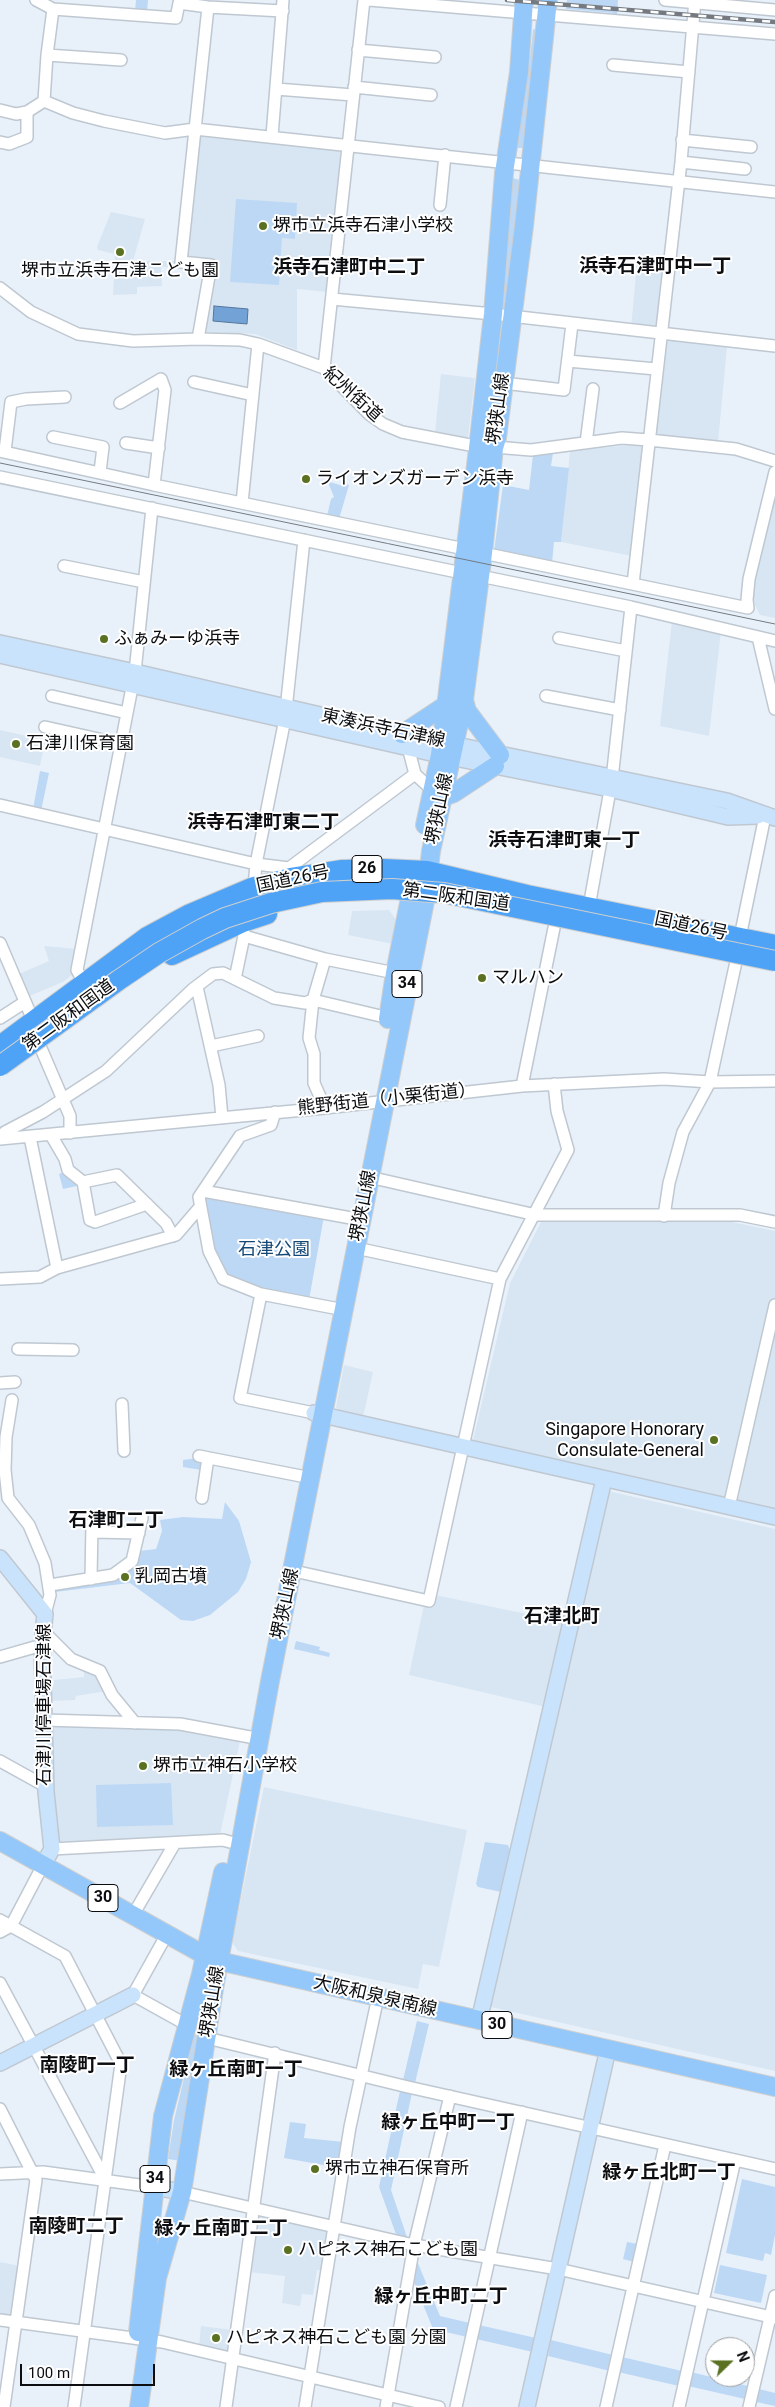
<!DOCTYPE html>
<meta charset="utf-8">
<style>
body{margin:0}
#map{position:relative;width:775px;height:2407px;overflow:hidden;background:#e8f1fa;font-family:Roboto,sans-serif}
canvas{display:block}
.north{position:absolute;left:705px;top:2337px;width:50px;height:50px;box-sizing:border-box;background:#fff;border:1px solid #9d9e9f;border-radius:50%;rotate:68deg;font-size:14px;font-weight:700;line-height:20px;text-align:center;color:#0b0d10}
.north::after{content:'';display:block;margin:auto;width:18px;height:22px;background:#5a7122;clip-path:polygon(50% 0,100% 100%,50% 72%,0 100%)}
.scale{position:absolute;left:20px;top:2364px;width:135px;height:22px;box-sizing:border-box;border:2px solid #0b0d10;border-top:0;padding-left:6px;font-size:15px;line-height:18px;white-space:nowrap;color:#0b0d10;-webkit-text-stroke:4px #fff;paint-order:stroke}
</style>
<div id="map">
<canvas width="775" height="2407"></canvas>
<div class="north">N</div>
<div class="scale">100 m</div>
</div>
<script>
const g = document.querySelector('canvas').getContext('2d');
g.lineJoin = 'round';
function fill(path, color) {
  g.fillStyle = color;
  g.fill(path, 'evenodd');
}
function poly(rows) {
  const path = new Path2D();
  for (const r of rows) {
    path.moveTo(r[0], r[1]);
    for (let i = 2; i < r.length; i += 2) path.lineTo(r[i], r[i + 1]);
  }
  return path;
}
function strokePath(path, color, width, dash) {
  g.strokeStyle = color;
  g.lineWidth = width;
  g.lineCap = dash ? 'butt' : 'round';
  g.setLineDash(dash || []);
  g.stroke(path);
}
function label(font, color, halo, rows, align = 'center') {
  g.font = font + ' Roboto,"Noto Sans JP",sans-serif';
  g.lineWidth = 4;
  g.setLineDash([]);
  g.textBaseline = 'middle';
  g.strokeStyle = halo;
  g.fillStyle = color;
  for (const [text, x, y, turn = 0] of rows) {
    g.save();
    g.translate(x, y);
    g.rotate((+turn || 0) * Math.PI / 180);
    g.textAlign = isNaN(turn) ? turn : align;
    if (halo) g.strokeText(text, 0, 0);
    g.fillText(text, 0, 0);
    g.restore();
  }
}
fill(poly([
 [204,134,336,149,343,154,327,292,297,289,297,350,255,334,203,332,214,264,187,258,200,138],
 [111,212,145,219,133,261,177,261,176,267,161,267,162,286,137,287,137,294,113,295,115,254,98,250,97,247],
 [637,263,663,265,657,327,631,328],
 [668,340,727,347,718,442,659,438,654,433,662,344],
 [441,374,475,378,468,438,435,433],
 [631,445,644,446,632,556,561,542,570,451],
 [775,489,775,618,760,615,751,597],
 [672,621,721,631,709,736,660,726],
 [0,730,45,740,40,766,0,757],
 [389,910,397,921,393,944,348,935,352,911],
 [44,946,77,949,72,975,63,982,27,997,19,974,49,961],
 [541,1222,732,1222,775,1231,775,1510,473,1440,510,1283],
 [344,1365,373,1372,363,1417,339,1412,336,1407],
 [608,1491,775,1529,775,2071,491,2007,559,1710,409,1675,424,1605,433,1606,435,1595,575,1624],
 [84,1665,91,1667,107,1691,76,1696,75,1700,48,1701,48,1684,54,1684,54,1680,84,1677],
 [51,1724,184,1729,240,1741,220,1835,59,1844,51,1793],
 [264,1787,467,1830,439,1967,423,1964,418,1989,238,1951,232,1942],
 [258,2215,328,2230,322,2270,317,2270,313,2295,302,2294,300,2306,282,2303,285,2276,249,2272,256,2218],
 [0,2262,20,2266,14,2313,10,2316,0,2315],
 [201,2326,233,2330,231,2348,226,2353,199,2346]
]), '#d8e6f4');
fill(poly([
 [136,0,148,0,147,13,135,11],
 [567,0,618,0,617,17,614,16,613,13,566,9],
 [533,29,538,30,525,148,515,148,517,122,528,76],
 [512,178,521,180,515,239,504,304,502,306],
 [236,199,297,203,295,239,282,238,279,285,230,282],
 [500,326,503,328,491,434,486,433],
 [553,453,551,466,569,468,561,542,554,542,552,563,494,551,503,485,529,490,533,455],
 [330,482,343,486,344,483,349,485,339,519,327,516,331,499,334,497,329,485],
 [40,771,49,773,41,811,33,809],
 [64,1172,76,1181,77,1186,63,1189,59,1174],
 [205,1193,324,1216,309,1300,261,1291,226,1277,212,1250,203,1207],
 [198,1458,202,1463,201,1470,183,1467,183,1460],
 [225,1502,239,1521,251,1562,246,1579,238,1592,210,1615,193,1621,181,1620,130,1583,55,1592,55,1589,91,1583,139,1551,156,1549,162,1531,160,1520,183,1517,222,1519],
 [296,1641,320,1647,319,1650,330,1653,329,1657,294,1649],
 [171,1783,173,1825,97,1827,96,1785],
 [485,1842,508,1845,510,1850,501,1892,478,1887,476,1884],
 [205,1990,181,2161,168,2159,174,2120],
 [417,2021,429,2024,415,2083,403,2080],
 [400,2091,412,2093,391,2190,408,2240,397,2237,379,2187],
 [290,2122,306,2124,304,2138,344,2142,340,2168,284,2158],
 [742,2179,775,2187,775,2235,771,2255,765,2253,763,2261,726,2253],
 [627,2242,638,2244,634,2262,623,2259],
 [417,2261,440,2316,470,2323,467,2337,433,2329,413,2280],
 [720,2265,767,2275,761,2303,714,2293],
 [479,2325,536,2338,533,2352,476,2339],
 [551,2340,613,2355,610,2371,548,2356],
 [622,2357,682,2371,679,2386,618,2372],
 [691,2372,748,2386,745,2399,688,2386],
 [759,2389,775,2393,775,2406,756,2402]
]), '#bdd8f5');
const water = poly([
 [214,306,248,309,247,324,213,321,214,306]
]);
fill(water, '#73a3d6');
strokePath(water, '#54769b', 1);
const street = poly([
 [36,0,53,9,176,18,179,3,208,7,283,11],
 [369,0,775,34],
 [665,0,775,10],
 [358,50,435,57],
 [47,55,121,60],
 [613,65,689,72],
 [354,87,431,95],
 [276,89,353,95],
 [44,101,73,113,104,121,165,133,195,129,775,192],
 [44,101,47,55,53,9],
 [0,110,16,114,27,112,44,101],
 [272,136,283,0],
 [682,140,751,147],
 [0,142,9,144,27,137,27,112],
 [681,162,745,169],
 [440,205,445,155],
 [0,288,31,312,78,334,133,341,198,339,240,340,258,344,324,368,369,414,383,424,402,432,470,445,531,450,622,438,649,440,736,449,775,461],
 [332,299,493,314,775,346],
 [198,339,211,265,181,262,208,7],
 [568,361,656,369],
 [324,368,364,0],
 [194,382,253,395],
 [503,383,564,390,572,324],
 [120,403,161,379,165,390,154,485,465,549],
 [53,437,103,447,100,472],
 [126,443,159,448],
 [586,443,593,389],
 [0,451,154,485],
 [5,451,11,402,26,399,65,397],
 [0,477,462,573],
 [242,503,258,344],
 [483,553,748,608,747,600,749,579,775,472],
 [64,566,144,582],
 [480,576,631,607,775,641],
 [633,584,681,162,695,0],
 [758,637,775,709],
 [559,638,626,651],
 [52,696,127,713],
 [546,696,620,710],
 [45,727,121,744],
 [408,747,415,774,431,789],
 [0,805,256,864,289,868],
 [290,874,289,868,415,774],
 [254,887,256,864,285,719,304,540],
 [589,907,612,779,631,607],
 [243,922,244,936,325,959,395,973],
 [740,937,765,816],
 [0,943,33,1020,40,1046,70,1116,70,1133],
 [325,959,313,1000,309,1038,314,1054,314,1083,325,1108],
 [235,979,244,936],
 [84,983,77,970,135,672,152,508],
 [197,987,219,1085,222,1118],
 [0,1018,25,1002],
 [211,1046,258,1036],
 [522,1086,556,918],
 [51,1135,65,1159,68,1170,83,1182,117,1175,166,1223,173,1236],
 [30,1137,57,1268],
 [0,1139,325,1108,522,1086,664,1079,710,1082,775,1081],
 [0,1139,5,1132,43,1112,106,1071,193,989,213,974,223,973,274,998,305,1003,313,1000,389,1018],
 [369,1177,536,1215,740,1215,775,1222],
 [83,1182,90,1220,95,1222,147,1204],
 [203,1191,351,1218],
 [664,1216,669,1183,683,1132,710,1082,737,957],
 [356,1248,500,1279],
 [0,1279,40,1277,57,1268,176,1235,200,1207],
 [261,1294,223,1279,209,1251,199,1197,240,1136,271,1125,275,1112],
 [18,1349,73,1350],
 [0,1383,15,1382],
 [12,1400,6,1437,5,1470,8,1498,29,1525,45,1563,50,1595,45,1614],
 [122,1404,124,1451],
 [314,1413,240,1398,261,1294,334,1308],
 [199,1456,301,1476],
 [202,1498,208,1458],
 [729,1507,775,1305],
 [92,1532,139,1533],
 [294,1571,429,1601,500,1279,568,1150,557,1111,554,1084],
 [91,1579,92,1523],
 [50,1585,113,1575,132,1561,142,1518],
 [44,1632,71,1659,100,1671,112,1695,135,1723],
 [0,1657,42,1645],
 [44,1720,180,1724,250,1737],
 [0,1761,45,1786],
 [52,1849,223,1840,230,1842],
 [133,1915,175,1843],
 [0,1920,65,1956,121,2064,74,2407],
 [0,1932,11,1926,43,1865],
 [167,1934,133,1995,187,2025],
 [0,1983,106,2181],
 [207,2038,408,2087,775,2169],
 [0,2109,36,2180,4,2407],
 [0,2174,43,2172,154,2187],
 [182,2192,414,2245,558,2269,775,2318],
 [0,2320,162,2342,439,2407],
 [226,2407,275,2053],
 [305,2407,350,2127,378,1997],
 [386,2407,414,2245,450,2096],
 [456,2407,522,2112],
 [606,2407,665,2145],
 [679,2407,735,2160],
 [749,2407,775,2296]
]);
const secondary = poly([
 [0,643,135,672,398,733,727,801,775,818],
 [0,655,440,755,610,789,728,817,758,816],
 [314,1413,775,1517],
 [0,1558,45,1614,42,1645,46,1792,52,1849,43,1865],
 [479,2021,604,1479],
 [0,2063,133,1995],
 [154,2187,182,2192],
 [527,2407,608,2049]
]);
const primary = poly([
 [464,700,467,711,500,755],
 [402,734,446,705],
 [443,797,454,793,495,766],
 [425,825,440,755,477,457,493,314,504,173,519,72,524,0],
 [388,1019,395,973,414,878],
 [0,1841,206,1956,219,1961,775,2087],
 [138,2332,163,2116,201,1974,223,1872],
 [139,2407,157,2278,182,2192,214,1989,270,1681,426,896,431,851,464,700,483,553,494,448,497,438,524,226,548,0]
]);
const highway = poly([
 [172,955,243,922,267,914],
 [0,1046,147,937,188,915,254,887,291,878,342,870,384,869,427,871,527,895,775,945]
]);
strokePath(street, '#bfc8d1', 14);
strokePath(secondary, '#bfc8d1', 18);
strokePath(primary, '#cecfcf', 20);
strokePath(highway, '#cecfcf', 22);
strokePath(street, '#fff', 11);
strokePath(secondary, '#cae3fc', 15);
strokePath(primary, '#95c8fa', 18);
strokePath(highway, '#4ea3f6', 20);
strokePath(poly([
 [0,463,775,624]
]), '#757a80', 1);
const rail = poly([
 [507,0,775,22]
]);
strokePath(rail, '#757a80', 4.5);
strokePath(rail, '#fff', 2.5, [8]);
const highwayBridge = poly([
 [0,1066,119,980,159,953,202,929,225,918,271,903,322,892,392,889,444,893,775,961]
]);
strokePath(highwayBridge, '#cecfcf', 22, []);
strokePath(highwayBridge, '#4ea3f6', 20);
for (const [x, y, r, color] of [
 [263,226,5,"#5a7122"],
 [120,252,5,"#5a7122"],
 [306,479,5,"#5a7122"],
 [104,639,5,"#5a7122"],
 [16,744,5,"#5a7122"],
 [482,978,5,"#5a7122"],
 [714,1440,5,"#5a7122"],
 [125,1577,5,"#5a7122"],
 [143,1766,5,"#5a7122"],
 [315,2169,5,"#5a7122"],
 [288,2250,5,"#5a7122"],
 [216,2338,5,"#5a7122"]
]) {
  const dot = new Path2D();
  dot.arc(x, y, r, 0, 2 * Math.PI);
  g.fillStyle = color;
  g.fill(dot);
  strokePath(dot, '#fff', 2);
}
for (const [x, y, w] of [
 [367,869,30],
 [407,984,30],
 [103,1898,30],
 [497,2025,30],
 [155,2179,30]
]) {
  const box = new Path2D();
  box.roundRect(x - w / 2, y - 13.5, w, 27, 4);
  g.fillStyle = '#fff';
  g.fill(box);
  strokePath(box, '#0b0d10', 1);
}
label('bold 16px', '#0b0d10', null, [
 ["26",367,869],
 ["34",407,984],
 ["30",103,1898],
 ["30",497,2025],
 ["34",155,2179]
]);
label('18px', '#0b0d10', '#fff', [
 ["堺市立浜寺石津小学校",273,226],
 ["堺市立浜寺石津こども園",120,271,"center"],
 ["ライオンズガーデン浜寺",316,479],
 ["ふぁみーゆ浜寺",114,639],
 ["石津川保育園",26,744],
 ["マルハン",492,978],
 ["Singapore Honorary",704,1430,"right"],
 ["Consulate-General",704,1451,"right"],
 ["乳岡古墳",135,1577],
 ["堺市立神石小学校",153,1766],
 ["堺市立神石保育所",325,2169],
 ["ハピネス神石こども園",298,2250],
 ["ハピネス神石こども園 分園",226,2338]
], 'left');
label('18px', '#0b0d10', '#fff', [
 ["紀州街道",352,395,42],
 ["堺狭山線",499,409,-82],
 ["東湊浜寺石津線",383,729,12],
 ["堺狭山線",440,809,-78],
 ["国道26号",293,880,-12],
 ["第二阪和国道",456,898,8],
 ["国道26号",691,927,12],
 ["第二阪和国道",69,1016,-36],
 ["熊野街道（小栗街道）",387,1100,-6],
 ["堺狭山線",364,1206,-79],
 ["堺狭山線",286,1604,-78],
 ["石津川停車場石津線",45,1705,-90],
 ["大阪和泉泉南線",375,1997,13],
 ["堺狭山線",213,2002,-81]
]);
label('18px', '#144877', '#fff', [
 ["石津公園",274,1250]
]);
label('bold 19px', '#0b0d10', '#fff', [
 ["浜寺石津町中一丁",655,267],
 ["浜寺石津町中二丁",349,268],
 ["浜寺石津町東二丁",263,823],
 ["浜寺石津町東一丁",564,841],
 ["石津町二丁",116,1521],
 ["石津北町",562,1617],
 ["南陵町一丁",87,2066],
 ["緑ヶ丘南町一丁",236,2070],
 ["緑ヶ丘中町一丁",448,2123],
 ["緑ヶ丘北町一丁",669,2173],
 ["南陵町二丁",76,2227],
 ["緑ヶ丘南町二丁",221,2229],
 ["緑ヶ丘中町二丁",441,2297]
]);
</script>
